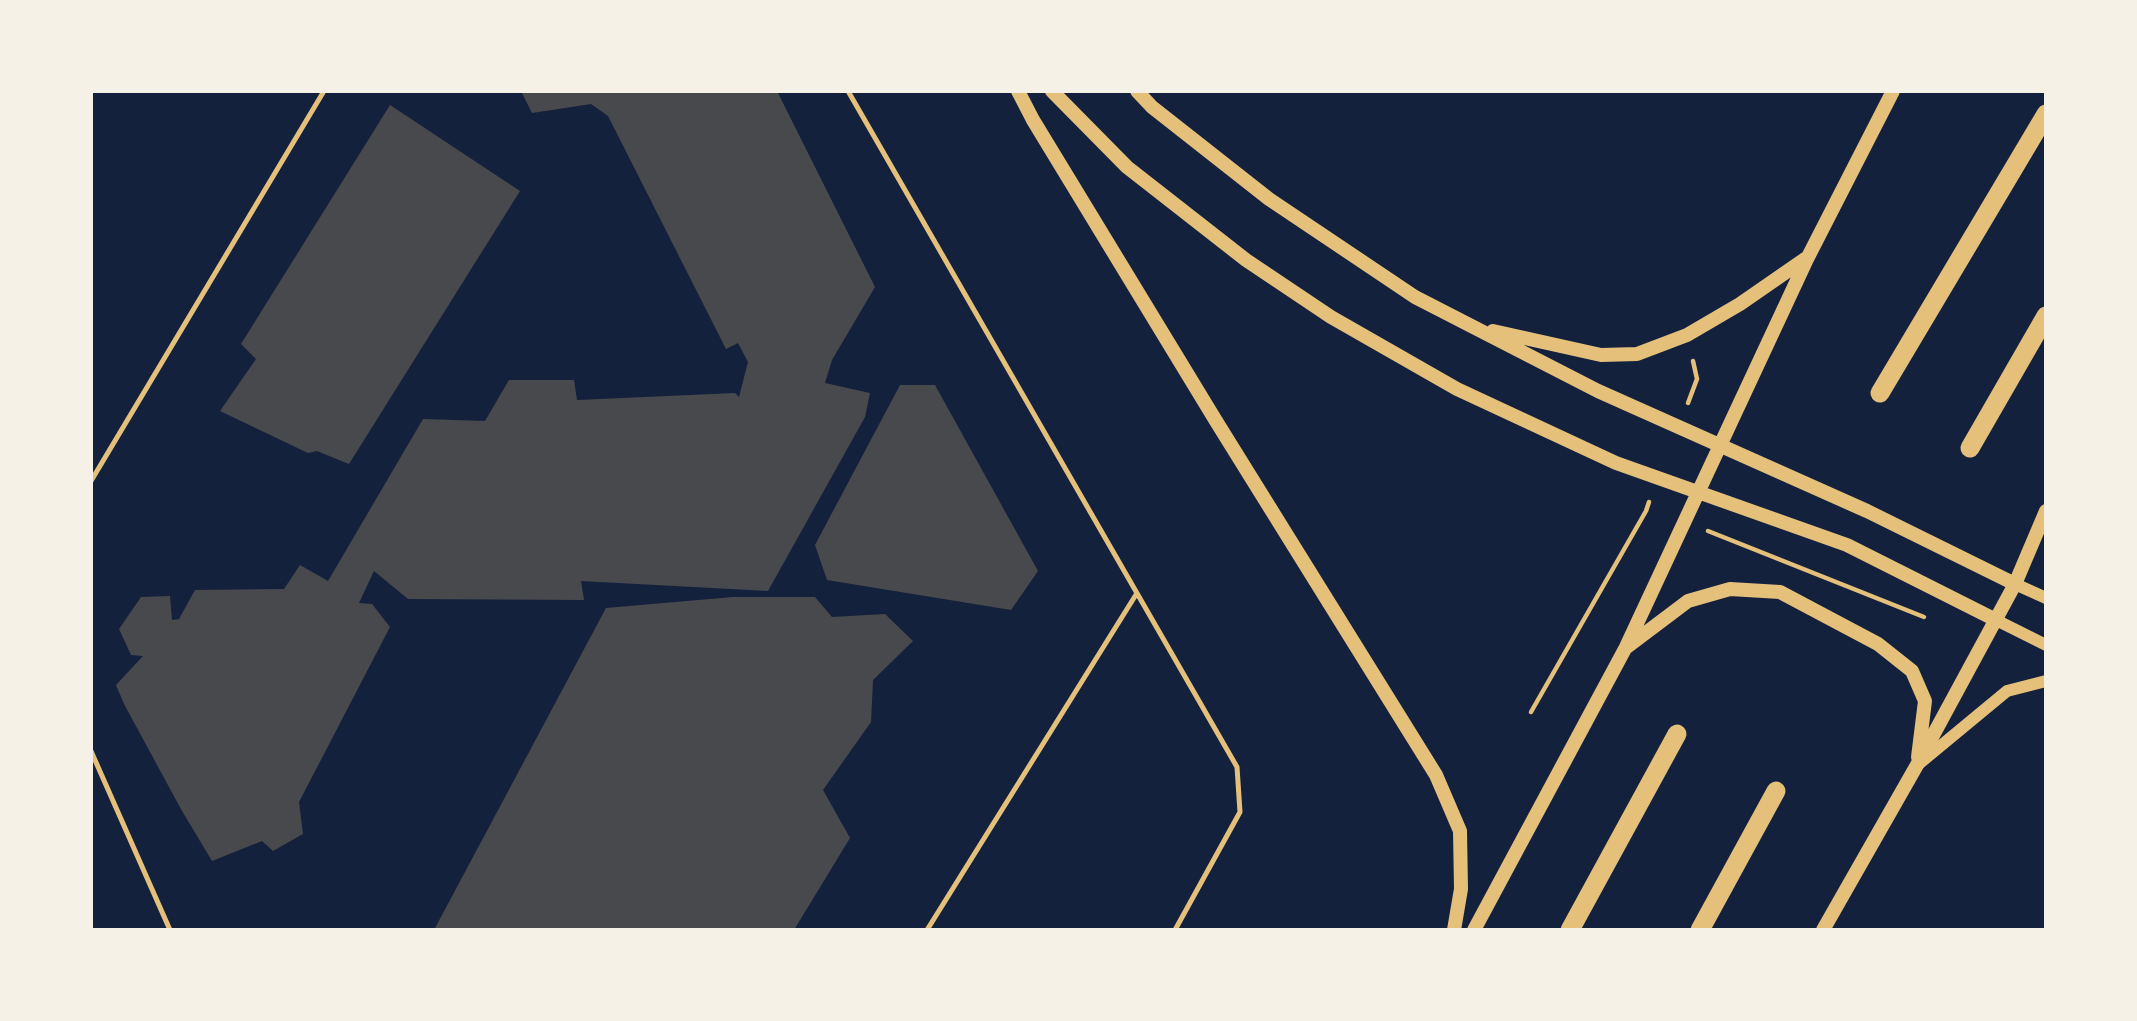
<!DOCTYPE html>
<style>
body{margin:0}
#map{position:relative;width:2137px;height:1021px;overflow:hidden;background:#14213d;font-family:"Noto Sans",sans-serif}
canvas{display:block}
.frame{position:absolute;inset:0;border:93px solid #f6f1e7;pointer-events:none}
</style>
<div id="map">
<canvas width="2137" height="1021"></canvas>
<div class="frame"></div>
</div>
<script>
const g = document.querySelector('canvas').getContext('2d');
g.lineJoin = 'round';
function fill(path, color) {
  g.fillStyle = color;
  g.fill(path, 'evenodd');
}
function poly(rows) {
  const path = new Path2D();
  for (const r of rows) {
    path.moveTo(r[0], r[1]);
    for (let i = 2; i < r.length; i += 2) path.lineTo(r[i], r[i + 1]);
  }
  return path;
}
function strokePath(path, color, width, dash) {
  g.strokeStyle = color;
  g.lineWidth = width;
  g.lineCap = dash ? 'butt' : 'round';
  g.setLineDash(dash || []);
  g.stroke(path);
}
fill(poly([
 [521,91,777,91,875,287,832,360,825,383,870,393,865,417,768,591,581,581,584,600,408,599,374,571,359,603,372,604,390,627,299,802,303,834,273,851,262,841,212,861,182,811,124,704,116,685,143,656,131,655,119,629,141,597,170,596,172,620,179,619,195,590,284,589,300,565,328,581,423,419,485,421,509,380,574,380,577,400,735,393,739,397,748,362,738,343,726,349,608,116,591,104,532,113],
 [390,105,520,191,349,464,317,451,308,453,220,411,256,359,241,344],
 [900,385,935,385,1038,571,1011,610,827,580,815,545],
 [733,597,815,597,832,617,885,614,913,641,873,680,871,722,823,790,850,838,794,930,434,930,606,608]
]), '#48494c');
strokePath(poly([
 [1688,403,1697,379,1693,361],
 [1708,531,1924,617],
 [1531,712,1646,511,1649,502]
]), '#e5c07b', 4.5);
strokePath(poly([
 [848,91,1237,767,1240,812,1175,930],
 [91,481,324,91],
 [91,751,170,930],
 [927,930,1137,593]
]), '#e5c07b', 5);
strokePath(poly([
 [2015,584,2046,598],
 [1996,620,2046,645],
 [1920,763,2007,691,2046,681]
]), '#e5c07b', 12);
strokePath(poly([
 [1018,91,1033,120,1216,421,1436,775,1460,831,1461,889,1454,930],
 [1052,91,1127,167,1246,260,1331,317,1457,389,1616,463,1847,545,1996,620],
 [1137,91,1152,107,1269,199,1415,297,1598,391,1867,511,2015,584],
 [1493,331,1601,355,1637,354,1687,335,1740,304,1805,259],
 [1627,647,1688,601,1730,589,1780,592,1878,644,1912,671,1925,701,1918,757],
 [1474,930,1626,647,1807,259,1893,91],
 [1823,930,1917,765,2015,584,2046,511]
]), '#e5c07b', 14);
strokePath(poly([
 [1880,393,2046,114],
 [1970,448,2046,316],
 [1570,930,1677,734],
 [1700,930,1776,791]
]), '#e5c07b', 19);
</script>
